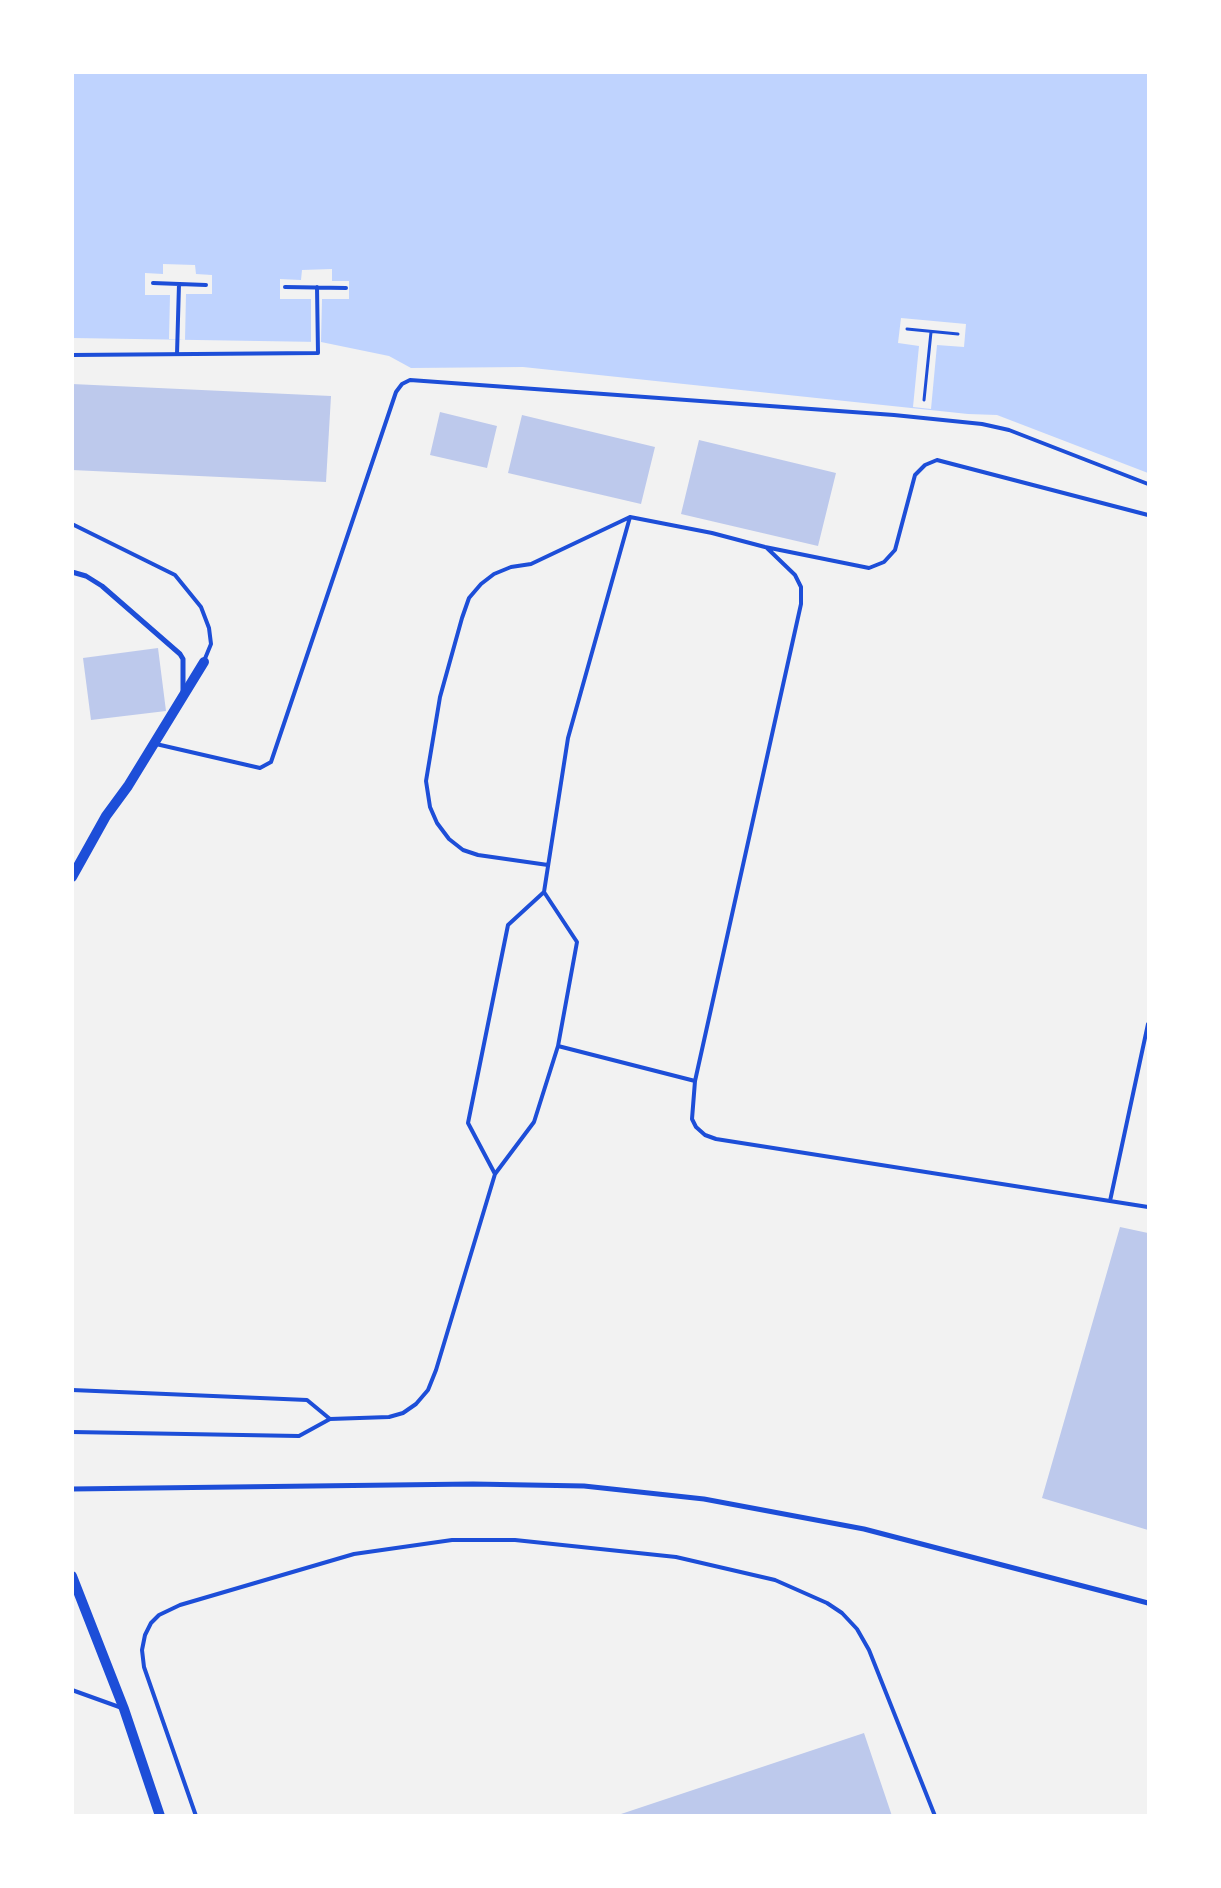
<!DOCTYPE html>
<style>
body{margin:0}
#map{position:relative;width:1221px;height:1888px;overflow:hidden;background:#f2f2f2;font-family:"Asap Condensed",sans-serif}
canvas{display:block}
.frame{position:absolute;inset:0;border:74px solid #fff;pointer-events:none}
</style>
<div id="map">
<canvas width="1221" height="1888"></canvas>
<div class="frame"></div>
</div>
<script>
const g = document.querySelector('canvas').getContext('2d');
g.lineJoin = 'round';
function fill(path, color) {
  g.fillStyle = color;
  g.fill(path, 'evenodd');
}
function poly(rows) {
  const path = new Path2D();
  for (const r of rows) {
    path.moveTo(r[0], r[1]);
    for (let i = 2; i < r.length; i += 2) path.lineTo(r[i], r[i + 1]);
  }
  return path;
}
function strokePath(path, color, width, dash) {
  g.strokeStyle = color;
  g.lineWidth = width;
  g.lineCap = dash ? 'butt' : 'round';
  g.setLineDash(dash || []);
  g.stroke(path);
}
fill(poly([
 [73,73,1148,73,1148,473,997,415,968,414,523,367,411,368,389,356,321,342,73,338]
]), '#bfd3fe');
fill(poly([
 [163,264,195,265,196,274,212,275,212,294,186,294,185,340,169,339,170,295,145,295,145,273,163,274],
 [332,269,332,281,349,281,349,299,322,299,321,342,311,342,311,299,280,299,280,279,301,280,302,270],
 [901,318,966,324,964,347,937,345,931,409,913,407,919,346,898,343]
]), '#f2f2f2');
fill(poly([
 [72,384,331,396,326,482,72,470],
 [440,412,497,426,487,468,430,455],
 [522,415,655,447,641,504,508,473],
 [699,440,836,473,818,546,681,514],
 [158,648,166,711,91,720,83,658],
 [1120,1227,1148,1233,1148,1530,1042,1498],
 [864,1733,892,1816,618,1816,618,1815]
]), '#bdc9ec');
strokePath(poly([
 [907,329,958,334],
 [924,400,931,332]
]), '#1d4ed8', 3);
strokePath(poly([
 [153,283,206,285],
 [285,287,346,288],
 [177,354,179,284],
 [72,355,318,353,317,287],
 [72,524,175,575,201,607,209,628,211,644,204,661],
 [156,744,260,768,271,762,396,392,402,384,410,380,894,415,982,424,1009,430,1148,484],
 [548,865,478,855,463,850,449,839,437,823,430,807,426,781,440,697,462,618,469,598,481,584,494,574,511,567,531,564,630,517],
 [558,1046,695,1081,801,604,801,587,795,575,767,548],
 [695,1081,692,1119,696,1127,705,1135,716,1139,1148,1207],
 [495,1174,468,1123,508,925,544,892,568,738,630,517,712,533,765,547,869,568,884,562,895,550,915,475,925,465,937,460,1148,515],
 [1110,1201,1148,1024],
 [72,1390,307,1400,330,1419],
 [72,1432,299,1436,330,1419,389,1417,403,1413,416,1404,428,1390,436,1370,495,1174,534,1122,558,1046,577,942,544,892],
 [72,1690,122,1708],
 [196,1816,144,1667,142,1650,145,1635,151,1623,159,1615,180,1605,354,1554,452,1540,515,1540,676,1557,775,1580,827,1603,842,1613,857,1629,869,1650,935,1816]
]), '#1d4ed8', 4);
strokePath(poly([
 [72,572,86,576,102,586,180,654,183,659,183,693],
 [72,1489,473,1484,584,1486,704,1499,864,1529,1148,1603]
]), '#1d4ed8', 5);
strokePath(poly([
 [72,877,106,816,128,786,204,662],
 [72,1576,124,1709,160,1816]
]), '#1d4ed8', 10);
</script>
